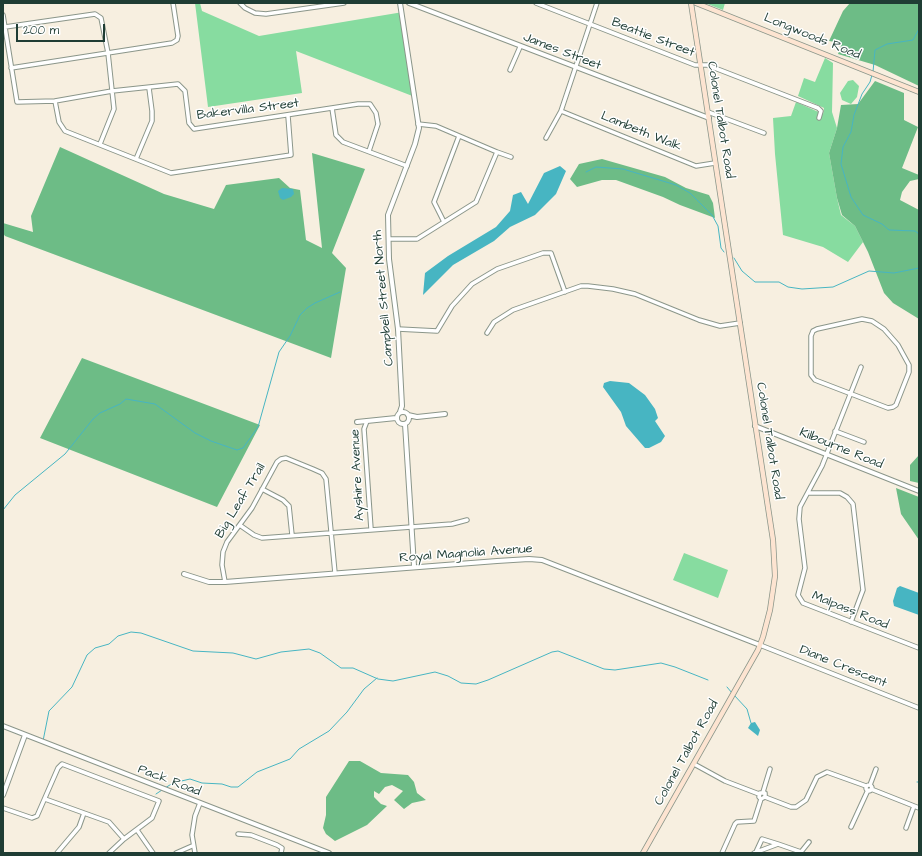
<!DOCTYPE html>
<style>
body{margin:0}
#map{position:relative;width:922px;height:856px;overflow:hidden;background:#f7efe0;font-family:"Architects Daughter",sans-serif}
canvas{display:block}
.frame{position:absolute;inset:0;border:4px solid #1f3d34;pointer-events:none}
.scale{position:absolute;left:16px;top:24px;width:89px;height:18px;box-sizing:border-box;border:2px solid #1f3d34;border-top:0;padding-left:5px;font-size:12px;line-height:14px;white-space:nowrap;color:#1f3d34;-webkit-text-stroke:3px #fff;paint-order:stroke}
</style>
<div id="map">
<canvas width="922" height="856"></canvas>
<div class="frame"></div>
<div class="scale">200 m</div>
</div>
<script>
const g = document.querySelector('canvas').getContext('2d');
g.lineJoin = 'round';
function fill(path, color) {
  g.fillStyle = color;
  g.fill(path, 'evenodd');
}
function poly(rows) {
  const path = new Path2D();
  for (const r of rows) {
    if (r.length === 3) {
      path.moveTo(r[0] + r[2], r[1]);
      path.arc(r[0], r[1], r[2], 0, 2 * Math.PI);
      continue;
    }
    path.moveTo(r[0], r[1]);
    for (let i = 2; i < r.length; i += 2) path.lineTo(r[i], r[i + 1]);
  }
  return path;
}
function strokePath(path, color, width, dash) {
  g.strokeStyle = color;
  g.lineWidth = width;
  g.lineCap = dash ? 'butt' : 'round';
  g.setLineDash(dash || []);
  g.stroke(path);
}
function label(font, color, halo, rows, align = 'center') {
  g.font = font + ' "Architects Daughter",sans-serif';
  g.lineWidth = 3;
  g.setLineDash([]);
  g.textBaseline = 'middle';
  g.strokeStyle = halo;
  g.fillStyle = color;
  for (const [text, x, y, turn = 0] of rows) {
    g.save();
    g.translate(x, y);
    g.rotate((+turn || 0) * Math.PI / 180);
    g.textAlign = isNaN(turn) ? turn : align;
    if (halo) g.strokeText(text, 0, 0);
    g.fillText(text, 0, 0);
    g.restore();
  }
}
fill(poly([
 [195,3,200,3,202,11,259,36,403,12,415,97,296,51,302,93,208,107],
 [705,3,725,3,723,10],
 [825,58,833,63,832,112,837,128,829,153,837,198,841,215,855,226,863,242,848,262,823,247,783,235,775,154,773,118,791,116,796,102,823,114,824,108,798,96,804,78,815,82],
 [853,80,859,86,857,97,851,104,842,100,840,93,848,81],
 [684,553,728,570,718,598,673,580]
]), '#87dca0');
fill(poly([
 [850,3,919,3,919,86,875,65,838,54,842,43,829,41,843,11],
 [875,81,904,93,904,120,918,127,902,168,919,175,919,179,910,181,902,192,900,200,919,210,919,319,893,303,884,293,868,252,855,226,842,215,837,198,829,153,837,128,841,105,858,104],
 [60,147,164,194,214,209,226,185,279,178,290,188,300,190,306,240,322,248,312,153,365,169,332,253,346,268,331,358,5,236,3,233,3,223,33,232,31,216],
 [602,159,665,177,686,188,709,195,713,203,715,218,680,205,663,197,616,180,602,180,577,187,570,179,579,164],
 [82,358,260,425,217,507,40,438],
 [919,455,919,483,910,481,910,465],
 [896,488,919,497,919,540,901,514],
 [349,761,360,761,381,773,408,775,414,782,417,793,426,800,412,803,404,809,394,800,403,791,392,785,385,787,379,794,374,791,374,797,381,804,387,806,367,825,335,841,326,834,323,828,326,815,326,797]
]), '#6dbc86');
fill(poly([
 [560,166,566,171,556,194,535,215,510,227,494,241,453,265,423,295,425,273,448,256,496,227,510,211,513,195,521,192,528,204,544,173],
 [282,188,293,189,294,194,291,197,283,200,280,198,278,191],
 [610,381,629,383,645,395,655,409,658,418,655,421,665,436,661,442,649,448,645,448,626,426,621,412,603,387,604,383],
 [900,586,919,593,919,615,894,606,893,601,897,588],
 [755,722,760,730,758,736,748,728,751,723]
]), '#47b5c2');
strokePath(poly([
 [873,72,875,50,887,44,913,40,919,29],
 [872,75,870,82,862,94,854,115,851,132,843,147,841,164,851,197,863,215,882,224,889,230,915,231,919,234],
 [586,172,596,167,623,169,676,185,690,193,712,215,718,226,721,248,724,252],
 [734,258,742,271,755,282,779,282,788,287,802,289,833,287,869,271,894,273,919,268],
 [3,510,15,495,65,454,93,419,100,413,120,404,126,399,155,404,195,433,211,441,237,450,243,448,258,427,279,352,290,336,300,315,307,308,315,303,340,292],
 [727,687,732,693],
 [734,695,747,709,751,723],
 [43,741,49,711,72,687,87,655,95,648,109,644,118,636,131,632,141,633,193,651,233,653,256,659,281,652,309,649,320,653,341,668,353,668,378,679,393,681,435,672,448,676,461,683,476,684,488,680,552,652,558,651,604,669,615,670,661,663,675,667,708,680],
 [917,782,919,782],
 [165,788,173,783,190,779,202,783,222,784,231,787,238,787,257,772,290,759,299,749,329,731,347,712,364,689,377,678],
 [156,794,162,790]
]), '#47b5c2', 1);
const minor = poly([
 [240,3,245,8,255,13,266,14,344,3],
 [536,3,695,65,707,65,818,108,821,111,819,118],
 [3,15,17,102,55,101,112,91,178,84,185,91,189,123,194,129,358,104,370,104,376,113,378,124,369,151],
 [5,27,95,14,101,18,108,53,114,109,100,144],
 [11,68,172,43,177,40,178,36,173,3],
 [510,70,520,47],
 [55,101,59,122,65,131,171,173,291,155,288,116],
 [332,108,336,135,343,142,407,166],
 [561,111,696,166,715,163],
 [708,112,764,133],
 [546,138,561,111,597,3],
 [497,152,511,157],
 [136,159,152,121,152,111,149,88],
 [444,222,434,202,459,136],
 [389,239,417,239,476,202,497,152,436,126,418,124],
 [862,319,872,321,884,329,898,345,909,365,909,372,896,405,893,407,888,408,815,380,811,375,811,336,813,331,817,329,862,319],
 [398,329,437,331,452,306,472,284,497,269,543,253,551,253,565,292],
 [487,333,494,322,513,310,581,286,588,286,613,289,635,294,699,320,720,326,740,323],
 [861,367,822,466,800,507,799,519,805,568,798,595,803,603,919,648],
 [367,421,364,429,371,529],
 [835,431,864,442],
 [262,489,283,500,289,506,292,535],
 [808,493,840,493,847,497,853,504,863,590,851,622],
 [241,526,254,535,262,538,452,524,467,520],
 [225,582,222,565,223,552,227,542,252,508,277,462,281,459,286,458,313,469,322,473,326,479,335,573],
 [760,645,919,708],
 [694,764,725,781,759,794],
 [869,788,3],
 [870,785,876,769],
 [871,789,919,808],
 [763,792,770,769],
 [765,797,765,793,760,793,759,797,761,799,765,797,791,807,796,807,806,800,817,777,827,772,866,786],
 [45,799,109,822,124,839],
 [3,808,32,818,37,816,58,768,62,764,159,801,152,818,124,839,109,853],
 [851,827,868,790],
 [906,828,914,806],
 [137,830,153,853],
 [238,834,251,835,277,845,282,848,281,853],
 [756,852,762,839,778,844],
 [57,853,79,827,84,813],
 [176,853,192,846],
 [195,853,192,835,195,816,200,803],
 [722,853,735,824,737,822,754,821,761,799],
 [754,853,778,844,801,852,809,842]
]);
const tertiary = poly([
 [400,3,419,128,415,144,388,215,389,259,398,329,402,406,400,412],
 [409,3,709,118],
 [403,418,6],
 [408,415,417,417,445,414],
 [357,422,396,418],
 [405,424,414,566],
 [755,426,919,491],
 [184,574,209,582,225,582,497,561,529,559,542,560,760,645],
 [3,726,329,853],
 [3,795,25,735]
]);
const secondary = poly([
 [696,3,919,92],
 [643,853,758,650,763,637,770,610,775,576,773,540,691,3]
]);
strokePath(minor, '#8b968a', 5.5);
strokePath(tertiary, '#8b968a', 6);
strokePath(secondary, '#8b968a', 6);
strokePath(minor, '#fff', 3.5);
strokePath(tertiary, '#fff', 4);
strokePath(secondary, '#fde4d1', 4.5);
label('13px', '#1f3d34', '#fff', [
 ["Longwoods Road",812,37,22],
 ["Beattie Street",653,38,21],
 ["James Street",562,52,21],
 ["Bakervilla Street",248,110,-7],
 ["Colonel Talbot Road",720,120,81],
 ["Lambeth Walk",641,132,22],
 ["Campbell Street North",384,298,-95],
 ["Colonel Talbot Road",769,441,81],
 ["Kilbourne Road",841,449,22],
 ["Ayshire Avenue",358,475,-93],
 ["Big Leaf Trail",241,501,-59],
 ["Royal Magnolia Avenue",466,554,-4],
 ["Malpass Road",850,611,22],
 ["Diane Crescent",843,667,22],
 ["Colonel Talbot Road",687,753,-61],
 ["Pack Road",169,781,21]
]);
</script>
